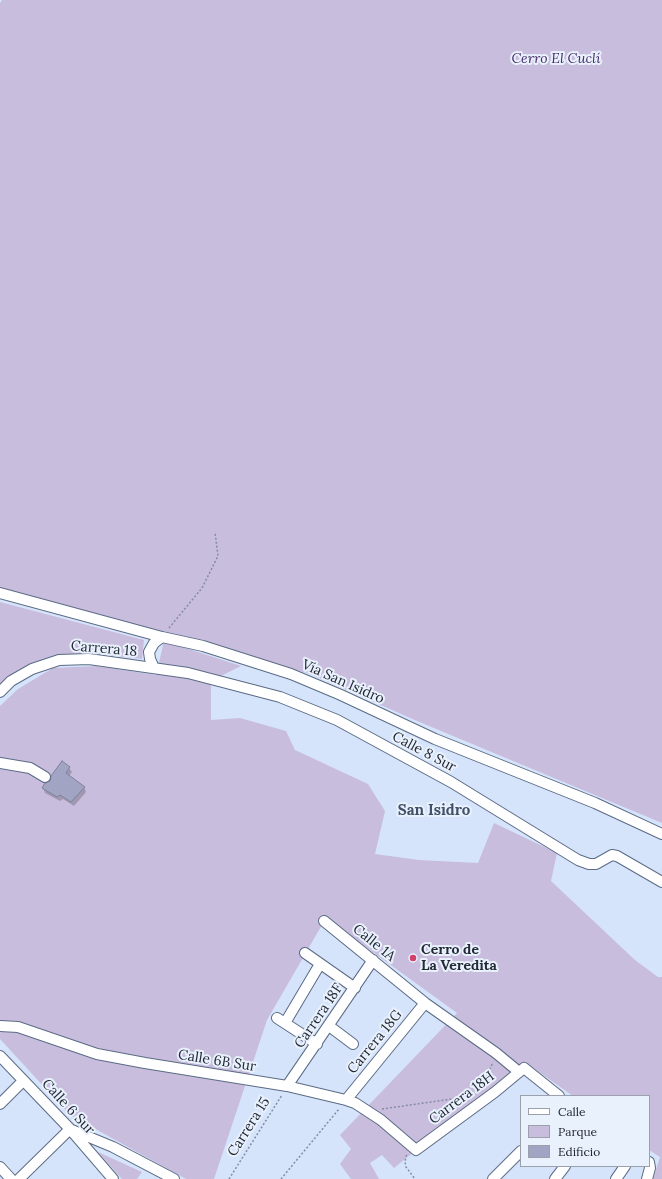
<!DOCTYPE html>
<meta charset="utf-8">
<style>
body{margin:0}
#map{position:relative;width:662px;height:1179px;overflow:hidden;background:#d5e4fb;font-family:Lora,serif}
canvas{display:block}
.legend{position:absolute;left:520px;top:1095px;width:130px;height:72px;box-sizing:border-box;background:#e9f1fd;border:1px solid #9aa1ad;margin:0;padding:5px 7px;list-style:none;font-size:12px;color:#232a35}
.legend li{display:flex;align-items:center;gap:8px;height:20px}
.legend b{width:20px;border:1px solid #9aa1ad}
</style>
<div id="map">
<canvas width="662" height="1179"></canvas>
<ul class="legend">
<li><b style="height:5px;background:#fff"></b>Calle</li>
<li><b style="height:11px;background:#c9bdde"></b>Parque</li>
<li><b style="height:11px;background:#a1a4c2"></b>Edificio</li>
</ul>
</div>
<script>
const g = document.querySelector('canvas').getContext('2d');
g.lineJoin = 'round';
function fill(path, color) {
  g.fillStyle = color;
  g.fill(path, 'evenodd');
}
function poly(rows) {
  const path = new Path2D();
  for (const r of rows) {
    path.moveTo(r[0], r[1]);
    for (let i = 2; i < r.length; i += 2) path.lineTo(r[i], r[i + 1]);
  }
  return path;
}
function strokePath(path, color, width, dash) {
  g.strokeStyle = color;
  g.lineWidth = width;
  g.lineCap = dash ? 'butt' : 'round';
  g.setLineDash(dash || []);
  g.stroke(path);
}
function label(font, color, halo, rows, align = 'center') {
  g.font = font + ' Lora,serif';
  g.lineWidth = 4;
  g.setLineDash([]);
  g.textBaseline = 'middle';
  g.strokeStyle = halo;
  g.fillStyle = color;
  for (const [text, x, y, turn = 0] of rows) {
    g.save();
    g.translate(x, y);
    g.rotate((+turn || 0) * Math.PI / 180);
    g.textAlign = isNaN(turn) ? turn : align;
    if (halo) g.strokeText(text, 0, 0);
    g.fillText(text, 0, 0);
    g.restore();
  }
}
fill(poly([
 [2,0,662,0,662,823,417,721,308,673,253,660,165,632,0,588,0,3],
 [0,602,144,640,142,659,91,653,57,655,32,664,14,673,0,686],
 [164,641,241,666,211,681,211,720,240,718,286,731,295,750,368,784,385,811,375,854,419,860,478,863,494,823,557,853,551,881,635,960,658,977,662,977,662,1179,653,1179,660,1157,649,1150,649,1096,573,1096,525,1062,394,1168,382,1155,370,1163,379,1179,351,1179,340,1164,351,1149,340,1135,457,1013,326,918,267,1020,214,1179,186,1179,70,1115,0,1039,0,706,18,689,53,668,97,666,156,675],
 [98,1152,142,1172,137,1179,122,1179]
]), '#c9bdde');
fill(poly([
 [69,768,72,772,69,776,84,787,86,792,74,806,63,799,60,801,45,793,43,788]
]), '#0003');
const building = poly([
 [62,761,70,767,66,773,85,787,71,802,60,795,57,797,42,788,45,783,50,781,51,776,62,761]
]);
fill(building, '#a1a4c2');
strokePath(building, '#7e819e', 1);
const minor = poly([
 [0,593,162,637,203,646,291,674,341,695,435,739,595,803,662,834],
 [154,668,150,659,149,652,154,643,162,637],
 [0,692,11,681,32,669,59,660,89,659,188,673,280,697,337,720,451,782,578,860,589,864,596,864,612,855,617,856,662,882],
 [0,763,30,768,45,777],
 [324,921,425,1003,496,1053,519,1072],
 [305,953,355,988],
 [277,1018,317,1044],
 [285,1023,320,964],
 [0,1026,18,1027,97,1054,145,1063,287,1086,346,1100,355,1103,381,1120,416,1150,495,1092,524,1068,559,1096],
 [329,1026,353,1044],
 [0,1056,70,1129,113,1179],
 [287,1086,373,960],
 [346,1100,425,1003],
 [0,1104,23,1081],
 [72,1130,113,1147,174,1179],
 [0,1167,11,1179],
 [19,1179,70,1129],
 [493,1179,521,1151],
 [555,1179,565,1166],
 [616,1179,625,1166],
 [647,1179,650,1168,649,1162]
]);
strokePath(minor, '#5b6b85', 12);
strokePath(poly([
 [169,628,202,588,218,556,215,532],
 [482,1088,493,1062],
 [382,1109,473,1096],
 [407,1155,406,1156,405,1162,406,1167,415,1179],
 [229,1179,282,1095],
 [281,1179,339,1109]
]), '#828d9e', 1.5, [2, 2]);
strokePath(minor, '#fff', 10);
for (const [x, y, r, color] of [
 [413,958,4,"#d0416b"]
]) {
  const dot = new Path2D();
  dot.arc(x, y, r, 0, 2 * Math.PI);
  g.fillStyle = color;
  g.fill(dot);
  strokePath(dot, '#e9f1fd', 1.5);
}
label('italic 14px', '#492c6b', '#e9f1fd', [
 ["Cerro El Cuclí",556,59]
]);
label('14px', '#232a35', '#e9f1fd', [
 ["Carrera 18",104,649,5],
 ["Vía San Isidro",343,682,24],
 ["Calle 8 Sur",424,752,28],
 ["Calle 1A",374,943,39],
 ["Carrera 18F",319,1016,-56],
 ["Carrera 18G",375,1042,-51],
 ["Calle 6B Sur",217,1061,9],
 ["Carrera 18H",462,1098,-37],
 ["Calle 6 Sur",68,1107,47],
 ["Carrera 15",249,1127,-58]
]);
label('bold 14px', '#232a35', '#e9f1fd', [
 ["Cerro de",421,950],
 ["La Veredita",421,966]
], 'left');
label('bold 15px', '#415068', '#e9f1fd', [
 ["San Isidro",434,811]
]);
</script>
